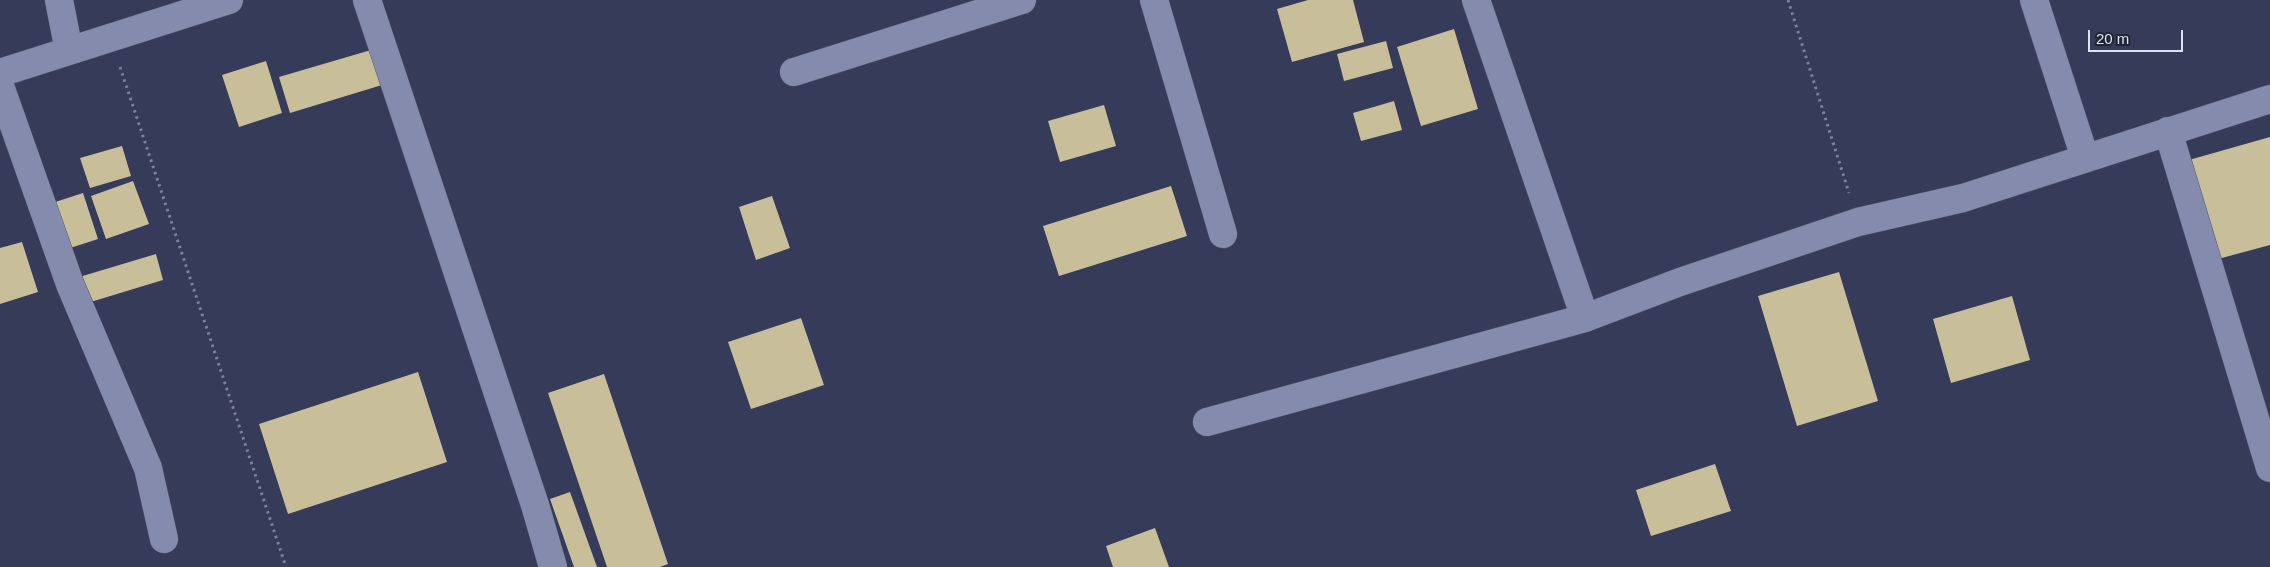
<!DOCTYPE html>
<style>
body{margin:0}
#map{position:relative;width:2270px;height:567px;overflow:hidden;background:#363b59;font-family:Arial,sans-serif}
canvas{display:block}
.scale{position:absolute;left:2088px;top:30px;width:95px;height:22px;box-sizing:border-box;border:2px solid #dee2f5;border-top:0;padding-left:6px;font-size:15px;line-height:18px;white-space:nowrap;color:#dee2f5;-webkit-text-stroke:4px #212431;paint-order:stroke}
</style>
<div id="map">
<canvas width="2270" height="567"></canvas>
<div class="scale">20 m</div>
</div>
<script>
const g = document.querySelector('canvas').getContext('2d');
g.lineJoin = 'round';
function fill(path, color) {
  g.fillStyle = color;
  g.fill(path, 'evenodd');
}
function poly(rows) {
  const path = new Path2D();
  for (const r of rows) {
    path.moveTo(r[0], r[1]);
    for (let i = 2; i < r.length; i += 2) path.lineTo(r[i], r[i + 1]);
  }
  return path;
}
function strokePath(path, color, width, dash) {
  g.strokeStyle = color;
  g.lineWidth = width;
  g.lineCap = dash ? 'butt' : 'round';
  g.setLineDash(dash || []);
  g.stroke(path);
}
fill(poly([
 [1308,0,1353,0,1364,42,1292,62,1277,9],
 [1454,29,1478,109,1421,126,1397,47],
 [1386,41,1393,68,1344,81,1337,54],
 [371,50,382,85,290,113,279,77],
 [266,61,282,113,239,127,222,75],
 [1394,101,1402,130,1361,141,1353,113],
 [1104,105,1116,146,1060,162,1048,121],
 [2270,137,2270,245,2218,259,2189,160],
 [122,146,131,176,90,188,80,158],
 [133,181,149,224,106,239,91,196],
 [1171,186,1187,236,1059,276,1043,226],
 [83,193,98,239,61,251,46,205],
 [772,196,790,248,756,260,739,207],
 [22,242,38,292,0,304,0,248],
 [156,254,163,280,84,304,76,278],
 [1839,272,1878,401,1797,426,1758,296],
 [2012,296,2030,360,1951,383,1933,319],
 [801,318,824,385,751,409,728,342],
 [418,372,447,462,288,514,259,424],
 [604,374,668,564,660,567,607,567,548,393],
 [1715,464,1731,511,1651,536,1636,490],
 [570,492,597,567,574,567,550,499],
 [1155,528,1169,567,1113,567,1106,546]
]), '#c8bf9a');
const minor = poly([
 [59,0,69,51],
 [367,0,535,505,553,567],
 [1154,0,1223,234],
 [1476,0,1585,318],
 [2034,0,2085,158],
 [794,72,1022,0],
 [0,73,229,0],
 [0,86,70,284,148,468,164,539],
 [2168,131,2270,468],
 [1207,422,1585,318,1680,282,1858,222,1963,198,2270,99]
]);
strokePath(minor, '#545871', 29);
strokePath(poly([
 [1788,0,1849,193],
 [120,67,286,567]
]), '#7d819a', 3, [2.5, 4]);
strokePath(minor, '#848bac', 28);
</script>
